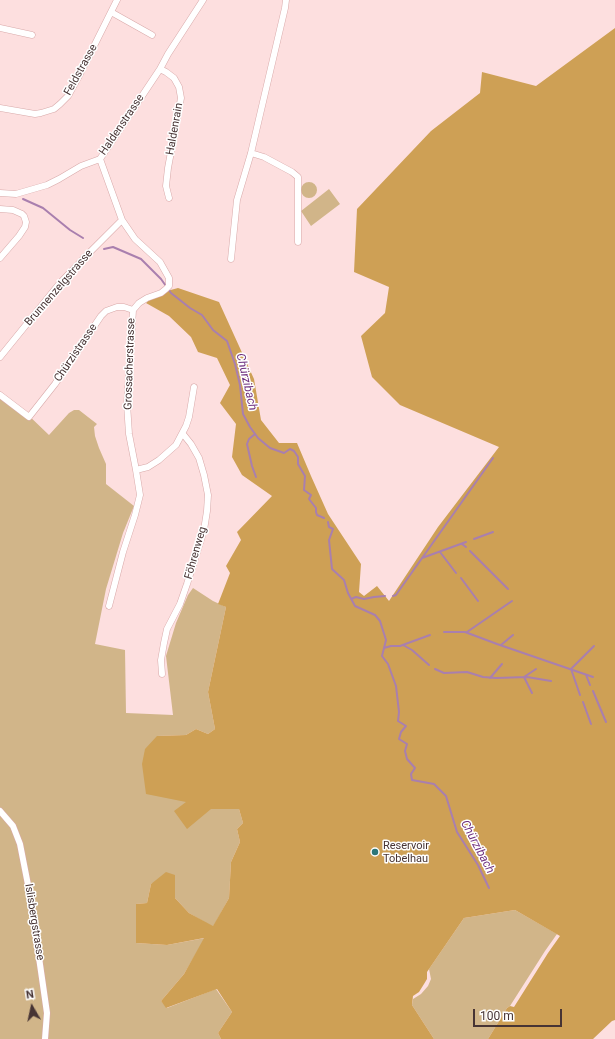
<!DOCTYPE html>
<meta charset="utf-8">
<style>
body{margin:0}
#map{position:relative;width:615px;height:1039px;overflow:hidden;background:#fddfdf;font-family:Roboto,sans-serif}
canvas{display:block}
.north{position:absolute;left:12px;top:987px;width:40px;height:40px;-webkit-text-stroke:3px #fff;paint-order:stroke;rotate:351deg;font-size:11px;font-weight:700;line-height:16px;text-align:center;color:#473434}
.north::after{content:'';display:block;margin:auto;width:14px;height:18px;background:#473434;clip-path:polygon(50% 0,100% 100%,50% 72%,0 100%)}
.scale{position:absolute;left:473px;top:1009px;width:89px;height:18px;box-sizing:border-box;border:2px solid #473434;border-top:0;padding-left:5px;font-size:12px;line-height:14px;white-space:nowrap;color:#473434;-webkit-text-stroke:3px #fff;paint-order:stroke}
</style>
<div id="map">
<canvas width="615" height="1039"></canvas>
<div class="north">N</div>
<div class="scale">100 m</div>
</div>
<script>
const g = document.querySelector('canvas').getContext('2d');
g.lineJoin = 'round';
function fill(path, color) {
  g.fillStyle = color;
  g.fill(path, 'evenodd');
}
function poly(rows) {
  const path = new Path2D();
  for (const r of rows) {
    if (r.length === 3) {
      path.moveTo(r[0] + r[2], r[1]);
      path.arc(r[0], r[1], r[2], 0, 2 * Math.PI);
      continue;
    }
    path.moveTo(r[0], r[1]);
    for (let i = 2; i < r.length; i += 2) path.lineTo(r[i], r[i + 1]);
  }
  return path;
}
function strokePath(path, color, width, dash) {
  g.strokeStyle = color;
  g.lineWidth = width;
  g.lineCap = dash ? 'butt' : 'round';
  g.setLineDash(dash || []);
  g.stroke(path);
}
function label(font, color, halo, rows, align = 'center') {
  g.font = font + ' Roboto,sans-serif';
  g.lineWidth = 3;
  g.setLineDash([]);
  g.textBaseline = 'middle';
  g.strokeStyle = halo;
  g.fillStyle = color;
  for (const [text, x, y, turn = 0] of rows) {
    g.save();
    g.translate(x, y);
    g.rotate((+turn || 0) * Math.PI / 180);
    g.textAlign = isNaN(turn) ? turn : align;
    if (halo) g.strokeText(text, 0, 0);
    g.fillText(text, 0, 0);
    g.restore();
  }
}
fill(poly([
 [309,190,8],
 [329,189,340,204,311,226,301,211],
 [0,393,24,411,49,435,69,413,74,410,79,410,97,424,94,427,95,436,99,448,106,464,106,484,134,506,123,533,106,589,95,644,125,650,126,713,173,715,166,656,176,623,188,595,193,588,213,601,226,607,208,692,215,729,208,734,196,729,186,735,157,736,187,802,211,809,239,809,243,823,237,829,240,842,231,862,229,898,213,927,189,913,175,898,175,875,151,884,147,903,136,904,136,943,167,945,205,938,184,974,161,1001,167,1008,216,989,232,1012,218,1033,221,1039,0,1039],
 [515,910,557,934,545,951,510,1006,507,1008,488,1039,434,1039,412,1005,413,999,421,994,428,986,431,979,429,969,464,918]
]), '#d1b589');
fill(poly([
 [615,28,615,1020,612,1021,593,1039,488,1039,507,1008,510,1006,514,1007,548,953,560,936,515,910,464,918,427,972,427,979,424,984,419,992,413,996,412,1005,434,1039,221,1039,218,1033,232,1012,217,989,166,1008,161,1001,184,974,204,938,167,945,136,943,136,904,147,903,151,884,166,872,175,875,175,898,189,913,213,926,229,898,231,862,240,842,237,829,243,823,239,809,211,809,187,829,174,811,186,802,146,794,142,764,145,749,157,736,186,735,196,729,208,734,215,729,208,692,226,607,218,604,230,573,226,566,241,540,237,532,272,496,242,475,232,457,236,424,220,403,230,385,217,358,198,352,191,337,169,316,146,303,156,294,178,288,219,302,254,379,261,420,279,443,297,443,311,476,328,514,361,564,359,592,364,596,377,586,389,601,438,527,499,447,400,405,372,377,361,336,385,313,389,287,354,272,357,209,431,131,480,93,482,72,536,86]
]), '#cea055');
strokePath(poly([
 [23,199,43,208,70,230,83,238],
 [104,249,113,247,141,259,161,279,171,293,190,308,202,315,213,330,227,341,235,364,240,385,243,414,250,427,258,438,270,448,284,453,290,449,294,451,298,457,298,464,305,476,304,490,311,495,309,499,316,508,316,512,317,515,324,518],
 [255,434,249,439,247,444,252,466,256,477],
 [328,522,329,527,333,529,329,540,332,569,344,580,348,593,355,606,375,615,380,621,386,640,382,656,388,664,396,686,399,712,398,721,406,726,401,732,399,739,407,744,405,751,407,759,415,768,411,774,412,780,434,784,446,796,457,832,478,865,489,888],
 [474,539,493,532],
 [462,544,466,547],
 [470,551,508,589],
 [440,552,456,573],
 [422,558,466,542],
 [461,578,478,601],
 [393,596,396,595,398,592,493,458],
 [351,599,356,597,364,599,374,597,385,596],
 [444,632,465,632,497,644,593,677],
 [467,632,512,601],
 [403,645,412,650,429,665],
 [501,645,513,635],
 [384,648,391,646,400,646,430,635],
 [435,669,444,673,467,672,483,677,496,678,527,677,551,681],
 [586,675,590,685],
 [490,678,502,664],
 [593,691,606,722],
 [532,693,524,677,536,669],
 [580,695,571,669,594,646],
 [583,702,591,724]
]), '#a97fae', 2);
const minor = poly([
 [111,12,152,35],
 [0,28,32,35],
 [160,69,166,72,174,78,179,87,181,98,168,168,166,186,169,198],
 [0,108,35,114,41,113,54,109,60,104,68,96,80,74,117,0],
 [251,153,264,157,292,172,298,177,298,242],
 [100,159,122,220,135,239,160,262,169,278,169,286,166,289,161,293,147,298,139,303,133,310,127,404,129,434,136,470,140,495,135,515,123,552,109,606],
 [0,193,16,194,47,185,59,179,81,166,100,159,160,69,168,54,203,0],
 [0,209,13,210,22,214,24,216,26,222,25,227,19,236,0,258],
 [231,259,237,200,251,153,285,8,286,0],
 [0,357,60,283,90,252,122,220],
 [0,395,29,417,55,384,101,316,106,311,117,307,124,307,133,310],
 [136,470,148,467,159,460,176,445,186,426,189,417,194,387],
 [162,674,161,660,164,643,167,629,180,604,187,584,204,530,207,511,208,495,204,475,199,458,191,444,183,434],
 [0,811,13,826,20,844,30,895,47,1013,45,1039]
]);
strokePath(minor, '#d8a9a9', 7);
strokePath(minor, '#fff', 6);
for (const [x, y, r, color] of [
 [375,852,4,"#2c7679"]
]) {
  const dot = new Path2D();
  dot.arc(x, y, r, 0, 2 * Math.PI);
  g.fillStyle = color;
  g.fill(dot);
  strokePath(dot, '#fff', 1.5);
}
label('11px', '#473434', '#fff', [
 ["Feldstrasse",81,70,-61],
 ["Haldenstrasse",122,125,-56],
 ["Haldenrain",175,129,-80],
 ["Brunnenzelgstrasse",59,288,-49],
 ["Chürzistrasse",76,353,-56],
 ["Grossacherstrasse",130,364,-88],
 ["Föhrenweg",196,553,-74],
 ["Islisbergstrasse",34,922,81]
]);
label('11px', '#473434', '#fff', [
 ["Reservoir",383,846],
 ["Tobelhau",383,859]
], 'left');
label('italic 12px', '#6f3180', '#fff', [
 ["Chürzibach",246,382,77],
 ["Chürzibach",477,847,62]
]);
</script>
